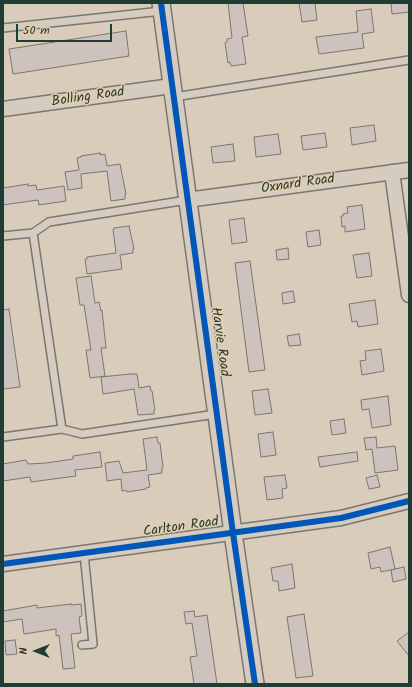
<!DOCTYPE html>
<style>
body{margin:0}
#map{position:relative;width:412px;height:687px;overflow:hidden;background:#d9ccbb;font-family:Kalam,sans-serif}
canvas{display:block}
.frame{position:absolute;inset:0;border:4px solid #1f3d34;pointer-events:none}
.north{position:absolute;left:16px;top:631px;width:40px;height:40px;-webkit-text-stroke:3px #e6ceae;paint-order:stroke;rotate:270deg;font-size:11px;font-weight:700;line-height:16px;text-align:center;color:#1f3d34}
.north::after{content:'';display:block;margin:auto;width:14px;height:18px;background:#1f3d34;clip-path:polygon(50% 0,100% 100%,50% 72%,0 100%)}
.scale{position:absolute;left:16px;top:24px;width:96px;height:18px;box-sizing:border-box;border:2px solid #1f3d34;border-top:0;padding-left:5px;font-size:12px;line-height:14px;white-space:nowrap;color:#1f3d34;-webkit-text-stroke:3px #e6ceae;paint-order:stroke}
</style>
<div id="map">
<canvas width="412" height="687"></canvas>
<div class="frame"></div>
<div class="north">N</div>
<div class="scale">50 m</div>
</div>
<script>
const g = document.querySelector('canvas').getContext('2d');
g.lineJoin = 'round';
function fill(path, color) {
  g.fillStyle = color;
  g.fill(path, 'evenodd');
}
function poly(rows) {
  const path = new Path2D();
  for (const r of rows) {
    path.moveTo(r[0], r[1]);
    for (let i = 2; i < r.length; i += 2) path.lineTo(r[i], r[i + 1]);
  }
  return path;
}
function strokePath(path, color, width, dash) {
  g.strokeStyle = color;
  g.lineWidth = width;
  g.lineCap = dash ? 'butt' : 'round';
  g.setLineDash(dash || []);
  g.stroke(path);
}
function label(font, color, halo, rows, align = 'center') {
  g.font = font + ' Kalam,sans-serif';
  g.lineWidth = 3;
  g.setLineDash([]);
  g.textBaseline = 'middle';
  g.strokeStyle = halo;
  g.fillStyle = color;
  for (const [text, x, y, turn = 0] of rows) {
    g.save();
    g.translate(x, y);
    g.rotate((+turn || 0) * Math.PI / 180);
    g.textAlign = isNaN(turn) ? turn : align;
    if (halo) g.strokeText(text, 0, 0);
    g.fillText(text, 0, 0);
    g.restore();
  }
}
const building = poly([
 [228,3,243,3,248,36,242,37,246,64,231,66,230,62,228,63,225,43,227,42,227,39,232,38,228,3],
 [299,3,315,3,317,20,302,22,299,3],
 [391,3,409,3,409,12,392,14,391,3],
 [371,9,374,32,362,34,364,48,319,54,316,37,358,32,356,11,371,9],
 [126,31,129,56,13,74,9,49,126,31],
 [374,125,376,141,352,145,350,128,374,125],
 [325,133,327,147,303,150,301,136,325,133],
 [278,134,281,154,256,157,254,137,278,134],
 [233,144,235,161,213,163,211,147,233,144],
 [100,153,100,155,105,154,107,166,120,164,126,194,125,194,125,199,111,201,107,171,81,174,82,188,68,190,65,172,79,170,77,158,81,157,81,156,100,153],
 [28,184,28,186,36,185,37,190,64,186,66,201,39,205,38,200,3,205,3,188,28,184],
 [362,205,365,229,345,232,345,226,342,227,341,216,343,216,343,214,348,213,347,207,362,205],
 [244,218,247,242,232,244,229,220,244,218],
 [129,226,134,249,133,249,133,253,120,255,122,269,87,274,85,259,87,259,87,257,116,253,113,229,114,229,114,228,129,226],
 [319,230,321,245,308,247,306,232,319,230],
 [288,248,289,259,277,260,276,250,288,248],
 [369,253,372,276,357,278,353,255,369,253],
 [250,261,265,370,249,372,235,263,250,261],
 [91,276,95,303,99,302,101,311,102,310,106,348,101,348,105,376,90,378,86,350,91,350,84,305,80,305,76,278,91,276],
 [293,291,295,302,283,304,282,293,293,291],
 [375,300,378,324,358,327,357,321,352,322,349,304,375,300],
 [9,309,20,387,3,389,3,310,9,309],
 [299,334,301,345,289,346,287,336,299,334],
 [381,349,384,371,362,375,360,361,366,360,365,351,381,349],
 [130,374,137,374,139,388,150,386,151,391,152,391,155,410,154,410,154,414,138,415,134,389,103,394,101,377,130,374],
 [268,389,272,413,255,415,252,391,268,389],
 [388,396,391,425,372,428,369,409,362,410,361,400,388,396],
 [344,419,346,433,332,435,330,421,344,419],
 [273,432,276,455,261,457,258,434,273,432],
 [157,437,158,443,160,443,163,467,162,467,162,473,148,475,150,487,146,488,146,489,127,492,126,490,122,491,121,479,107,481,105,463,119,461,123,473,147,470,143,439,157,437],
 [376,437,377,448,395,446,398,470,375,473,372,449,366,450,364,438,376,437],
 [100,452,102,467,75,470,76,476,31,482,30,477,3,481,3,464,26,460,28,464,46,463,73,459,73,456,100,452],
 [357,452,358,461,320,467,318,457,357,452],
 [285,475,287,488,282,489,283,498,267,500,264,477,285,475],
 [377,475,380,487,369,489,366,478,377,475],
 [390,547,395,569,381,572,380,567,371,569,368,553,390,547],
 [292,564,295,588,279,591,278,581,273,581,271,568,292,564],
 [404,567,406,579,393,582,391,570,404,567],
 [71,604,71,605,81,604,82,616,79,617,81,633,71,634,75,668,63,669,59,635,56,636,56,629,24,634,22,619,3,622,3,611,37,605,37,608,71,604],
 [194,611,195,617,207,615,217,684,194,684,190,657,197,656,192,623,186,624,184,612,194,611],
 [304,614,313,676,296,678,287,617,304,614],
 [409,632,409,656,397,641,409,632],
 [15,640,17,654,6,655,5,641,15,640]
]);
fill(building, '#cec2bf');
strokePath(building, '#78786f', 1);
const service = poly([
 [3,28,162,11],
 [174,97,409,60],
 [33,233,62,429],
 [3,236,33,233,49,222,187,200],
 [3,437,62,429,82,434,216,414],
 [82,645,93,644,84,553]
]);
const minor = poly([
 [3,109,172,86],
 [392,172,409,295],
 [187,200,409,170],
 [3,564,341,518,409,501]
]);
const tertiary = poly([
 [161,3,233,533,255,684]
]);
strokePath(service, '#78786f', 10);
strokePath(minor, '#78786f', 17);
strokePath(tertiary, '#78786f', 20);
strokePath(service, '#d5cbbf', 7);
strokePath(minor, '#d5cbbf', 14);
strokePath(tertiary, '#d5cbbf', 17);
strokePath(poly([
 [161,3,233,533,255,684],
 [3,564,341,518,409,501]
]), '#0057b8', 6);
label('14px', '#1f3d34', '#e6ceae', [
 ["Bolling Road",88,98,-8],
 ["Oxnard Road",298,185,-8],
 ["Harvie Road",219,342,82],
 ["Carlton Road",181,528,-8]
]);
</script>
